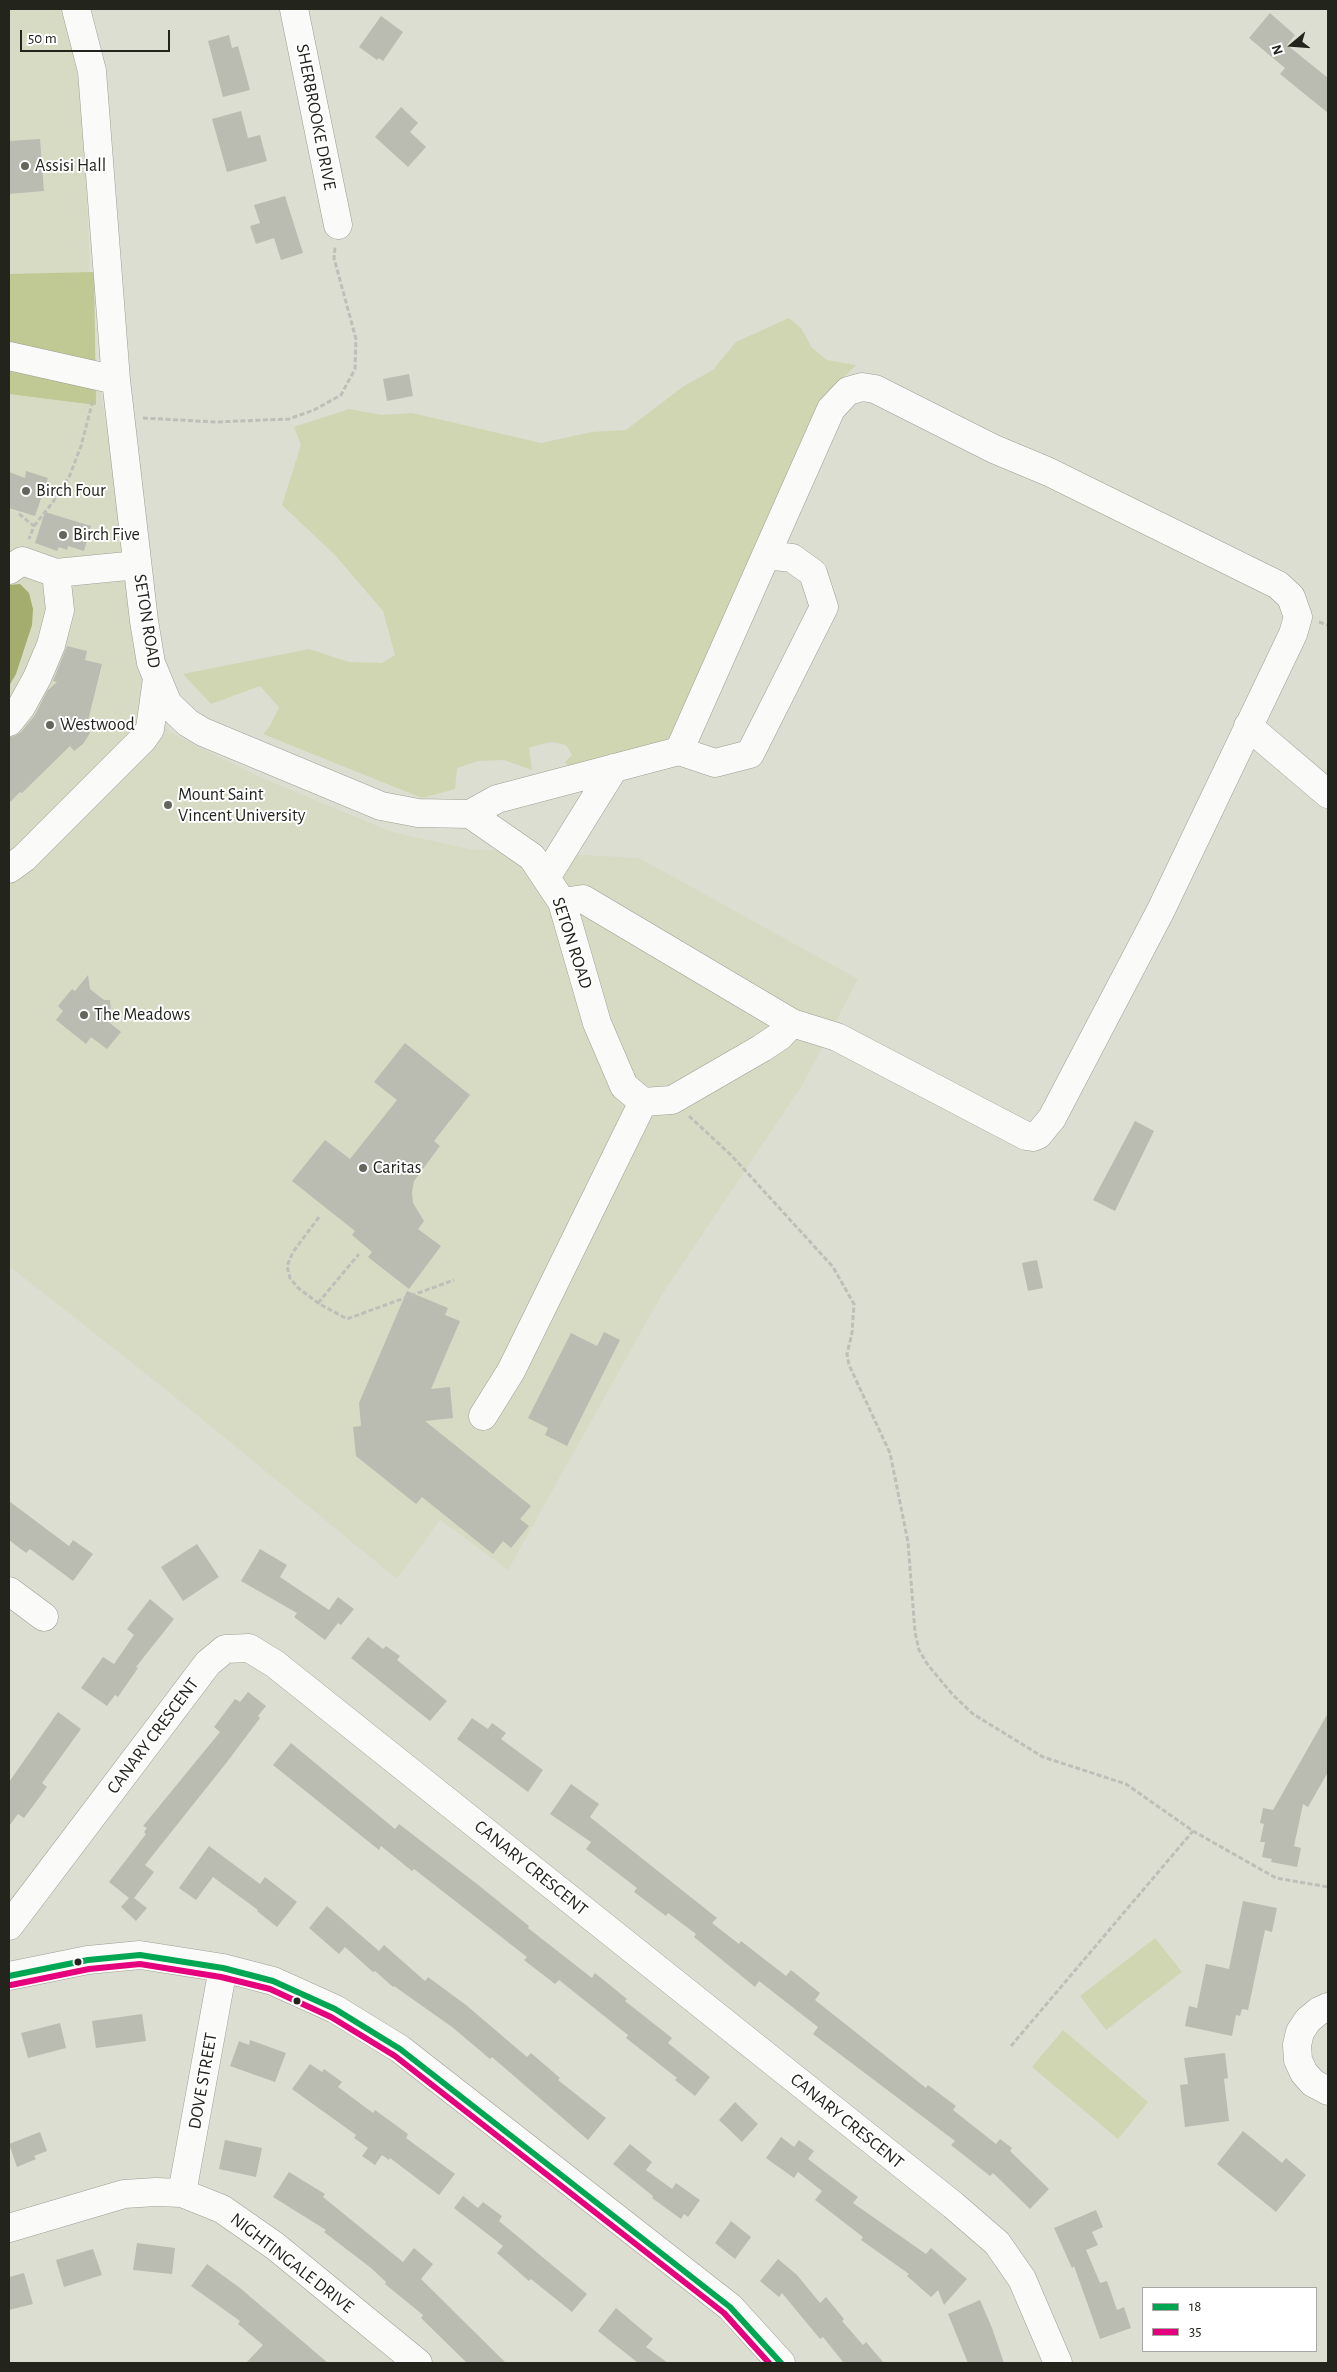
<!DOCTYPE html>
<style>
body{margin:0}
#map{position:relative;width:1337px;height:2372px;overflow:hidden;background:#dcded1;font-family:"Alegreya Sans",sans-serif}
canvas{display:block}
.frame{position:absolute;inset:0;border:10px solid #23241c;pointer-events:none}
.legend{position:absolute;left:1142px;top:2287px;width:175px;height:65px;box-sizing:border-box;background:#fff;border:1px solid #a7a7a4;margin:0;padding:6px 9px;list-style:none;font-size:15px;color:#23241c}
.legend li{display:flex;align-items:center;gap:10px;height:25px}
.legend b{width:25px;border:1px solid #a7a7a4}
.north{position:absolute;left:1267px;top:20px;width:50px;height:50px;-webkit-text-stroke:4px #fff;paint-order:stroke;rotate:252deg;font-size:14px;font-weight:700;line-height:20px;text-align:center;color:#23241c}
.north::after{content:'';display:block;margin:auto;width:18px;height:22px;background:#23241c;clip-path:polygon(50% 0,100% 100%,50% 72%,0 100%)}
.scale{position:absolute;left:20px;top:30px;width:150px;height:22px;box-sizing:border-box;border:2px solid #23241c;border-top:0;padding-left:6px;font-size:15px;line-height:18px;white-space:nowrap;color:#23241c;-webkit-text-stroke:4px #fff;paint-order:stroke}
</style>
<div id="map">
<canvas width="1337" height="2372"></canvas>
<div class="frame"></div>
<ul class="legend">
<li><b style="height:6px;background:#00a651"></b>18</li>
<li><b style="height:6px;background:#e5007d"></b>35</li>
</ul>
<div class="north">N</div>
<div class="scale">50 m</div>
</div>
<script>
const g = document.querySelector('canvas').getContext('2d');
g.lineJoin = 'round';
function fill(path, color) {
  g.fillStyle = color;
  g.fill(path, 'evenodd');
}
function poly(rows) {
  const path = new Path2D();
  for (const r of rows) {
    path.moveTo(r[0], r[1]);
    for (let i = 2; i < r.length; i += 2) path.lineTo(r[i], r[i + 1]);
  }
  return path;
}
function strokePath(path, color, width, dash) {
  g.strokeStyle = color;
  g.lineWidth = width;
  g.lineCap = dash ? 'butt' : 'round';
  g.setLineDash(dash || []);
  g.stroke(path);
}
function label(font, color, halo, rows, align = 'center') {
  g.font = font + ' "Alegreya Sans",sans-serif';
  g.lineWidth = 4;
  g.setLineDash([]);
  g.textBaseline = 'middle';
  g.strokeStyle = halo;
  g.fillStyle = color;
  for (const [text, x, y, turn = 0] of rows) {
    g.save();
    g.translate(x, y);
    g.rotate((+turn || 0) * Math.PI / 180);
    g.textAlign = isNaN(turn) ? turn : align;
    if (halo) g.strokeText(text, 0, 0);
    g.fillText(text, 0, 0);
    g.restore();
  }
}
fill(poly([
 [9,9,64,9,74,49,84,127,93,347,114,471,134,650,146,688,169,732,262,778,392,832,469,849,639,858,858,979,803,1084,661,1296,508,1570,440,1520,397,1579,164,1388,9,1266]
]), '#d7dbc4');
fill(poly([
 [789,318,801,328,812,348,827,360,856,365,835,386,674,740,572,772,565,762,572,755,566,745,553,742,541,744,529,748,532,770,504,760,478,761,457,768,455,789,422,798,263,734,270,726,279,707,260,686,211,704,183,674,309,649,349,662,382,663,395,655,383,611,335,555,282,505,301,445,294,427,349,409,382,415,412,413,541,443,592,432,626,430,684,386,713,370,736,342],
 [1155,1938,1182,1972,1106,2030,1080,1996],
 [1063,2030,1148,2102,1118,2139,1032,2067]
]), '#d0d6b1');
fill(poly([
 [94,272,96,405,9,394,9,274]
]), '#c0c894');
fill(poly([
 [20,584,29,593,33,609,32,625,16,674,9,686,9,585]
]), '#a4ac6e');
fill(poly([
 [1270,13,1295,35,1287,45,1328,78,1328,113,1280,74,1285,68,1249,38],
 [381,16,403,32,383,61,379,58,377,60,359,47],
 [229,35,232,48,238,46,250,90,223,97,208,41],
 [401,107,418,123,410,132,426,147,408,167,375,137],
 [241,111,248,138,260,135,267,161,227,172,212,119],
 [40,139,44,191,9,194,9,141],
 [285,196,303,253,281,260,274,238,256,244,250,226,260,223,254,205],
 [409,374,413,396,387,401,383,379],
 [26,471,48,478,35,516,9,508,9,472,25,478],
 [45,512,91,526,84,551,68,546,67,550,59,547,57,551,35,543],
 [67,646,87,651,85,660,102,664,86,729,90,733,83,744,74,751,70,746,22,793,20,792,9,803,9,737,15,736,21,732,35,715,47,691,57,682,53,681],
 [88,975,90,989,104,1000,110,1000,111,1011,105,1019,121,1032,107,1049,91,1037,86,1044,56,1020,63,1011,58,1006,72,989,75,991],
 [405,1043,470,1095,434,1141,440,1146,414,1181,412,1192,413,1203,424,1221,418,1229,441,1246,409,1289,368,1257,372,1252,352,1235,355,1231,292,1181,325,1140,350,1159,397,1100,374,1082],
 [1135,1121,1154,1131,1115,1211,1093,1200],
 [1037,1260,1043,1288,1028,1291,1022,1263],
 [407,1291,448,1308,445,1315,460,1321,431,1389,450,1387,453,1418,425,1421,531,1506,520,1519,529,1526,511,1548,503,1541,493,1554,422,1497,416,1504,356,1456,353,1427,361,1426,359,1403],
 [604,1332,620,1340,567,1446,545,1435,548,1428,528,1418,571,1333,597,1346],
 [9,1501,69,1546,73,1540,93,1554,73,1581,30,1549,26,1553,9,1540],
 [197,1544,219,1577,183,1601,161,1567],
 [260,1549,287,1565,280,1577,329,1610,338,1597,354,1609,341,1625,338,1623,325,1640,294,1617,297,1613,241,1581],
 [150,1599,174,1619,136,1667,138,1668,118,1697,115,1695,107,1706,81,1688,103,1657,114,1664,134,1635,127,1629],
 [368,1637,383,1649,386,1646,400,1656,397,1660,447,1701,430,1721,351,1658],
 [248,1692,266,1706,258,1716,260,1718,227,1762,145,1865,154,1872,134,1898,147,1908,136,1921,121,1907,129,1898,109,1882,146,1834,144,1832,147,1828,143,1826,220,1732,214,1727,235,1699,240,1702],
 [58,1712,81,1729,42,1783,47,1787,24,1818,18,1814,9,1826,9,1782],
 [1328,1713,1328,1772,1308,1807,1303,1804,1294,1846,1301,1848,1297,1867,1271,1862,1272,1859,1262,1857,1265,1842,1260,1842,1264,1824,1260,1823,1263,1808,1273,1810],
 [472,1718,488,1729,492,1723,506,1733,501,1739,543,1770,528,1792,457,1739],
 [291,1743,395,1829,399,1824,477,1884,529,1926,528,1928,592,1978,595,1973,627,1999,625,2001,672,2038,668,2043,710,2077,695,2096,675,2080,677,2078,626,2038,628,2035,559,1980,555,1984,524,1960,527,1957,414,1869,412,1871,381,1846,379,1850,273,1765],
 [571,1784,599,1804,590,1817,717,1918,712,1923,739,1944,741,1941,786,1976,791,1970,820,1993,815,2000,926,2088,928,2085,956,2106,953,2110,996,2144,1000,2139,1012,2148,1010,2151,1049,2189,1030,2209,993,2173,990,2176,951,2145,955,2141,813,2034,818,2027,759,1981,755,1987,694,1937,696,1934,668,1913,666,1916,634,1892,637,1888,586,1849,591,1842,550,1814],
 [209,1846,260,1884,265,1877,297,1902,277,1927,257,1911,258,1910,213,1877,196,1900,179,1888],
 [1243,1901,1277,1908,1272,1932,1265,1930,1248,2010,1242,2009,1240,2016,1236,2015,1232,2036,1185,2026,1189,2006,1197,2008,1206,1964,1229,1969],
 [327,1906,379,1951,384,1945,425,1981,428,1977,466,2005,527,2057,531,2053,560,2078,558,2080,606,2118,588,2140,492,2057,490,2059,452,2027,394,1986,393,1987,375,1971,373,1972,345,1947,339,1954,309,1928],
 [142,2014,146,2041,96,2048,92,2021],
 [60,2023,66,2048,28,2058,21,2033],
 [250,2040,286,2053,275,2082,230,2066,239,2041,249,2045],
 [1225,2053,1228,2078,1224,2079,1229,2121,1185,2127,1180,2085,1188,2084,1184,2058],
 [310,2064,322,2072,324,2069,342,2082,338,2087,373,2113,375,2110,408,2134,406,2138,455,2174,439,2195,390,2158,389,2160,382,2155,375,2165,362,2156,368,2148,354,2138,356,2135,292,2089],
 [735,2102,758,2124,742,2142,719,2120],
 [1243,2131,1282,2163,1286,2158,1306,2175,1276,2212,1217,2164],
 [40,2132,47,2151,34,2156,36,2159,17,2167,9,2144],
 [781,2137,794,2147,799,2140,814,2151,808,2159,858,2197,853,2203,926,2254,931,2248,967,2279,944,2305,938,2290,931,2297,907,2276,909,2274,861,2240,863,2237,815,2200,822,2191,798,2172,794,2178,766,2158],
 [225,2140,262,2148,256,2177,219,2169],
 [630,2144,652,2162,646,2170,672,2189,676,2183,700,2200,688,2217,684,2214,681,2219,652,2198,653,2196,613,2164],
 [289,2172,325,2194,323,2197,403,2262,414,2248,433,2264,421,2279,506,2363,467,2363,421,2318,423,2315,385,2284,386,2282,371,2268,324,2232,326,2230,273,2197],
 [463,2196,478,2208,483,2202,502,2216,499,2221,587,2294,572,2312,531,2279,529,2281,497,2253,503,2246,454,2208],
 [1096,2210,1103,2227,1092,2232,1098,2245,1086,2250,1100,2283,1107,2281,1117,2310,1124,2307,1131,2328,1100,2339,1074,2266,1072,2268,1054,2228],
 [731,2221,751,2237,735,2259,715,2243],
 [137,2243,175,2248,172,2274,133,2270],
 [93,2249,102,2275,64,2287,56,2260],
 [778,2259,797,2275,820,2303,826,2297,844,2319,842,2321,863,2345,866,2342,884,2363,841,2363,843,2362,823,2337,820,2339,782,2293,779,2297,760,2281],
 [207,2264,240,2288,328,2363,246,2363,263,2345,238,2324,240,2321,191,2286],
 [24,2273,33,2304,9,2310,9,2277],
 [980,2300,992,2328,1004,2363,968,2363,948,2314],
 [616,2308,653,2339,646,2347,668,2363,638,2363,598,2331]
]), '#babcb2');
const minor = poly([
 [76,9,92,71,116,380,144,621,151,663,168,704,188,723,203,732,381,806,418,813,470,814,532,857,562,902,597,1023,624,1086,643,1102,672,1100,762,1048,780,1036,792,1023],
 [294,9,338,225],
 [9,356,116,380],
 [9,570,22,561,56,573,137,565],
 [9,722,21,707,37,678,51,645,60,610,56,573],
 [1248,726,1328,794],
 [470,814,497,799,679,751,715,763,750,754,824,607,813,573,792,558,766,555],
 [9,869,24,858,143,739,150,729,157,679],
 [547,876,614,768],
 [562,902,583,899,792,1023,837,1037,1026,1136,1033,1137,1038,1135,1052,1118,1161,910,1293,634,1298,617,1291,597,1278,585,1049,472,994,449,875,389,862,387,848,391,831,409,679,751],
 [483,1416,511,1371,643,1102],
 [9,1591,44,1617],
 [9,1926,208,1663,225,1649,249,1648,275,1664,953,2205,997,2243,1022,2279,1058,2363],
 [9,1976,88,1960,140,1955,223,1968,273,1981,335,2009,400,2049,730,2307,781,2363],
 [1328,2007,1319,2011,1308,2020,1300,2032,1297,2045,1298,2060,1304,2073,1313,2083,1328,2091],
 [182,2193,223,1968],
 [9,2228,124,2194,156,2192,182,2193,222,2209,275,2246,418,2363]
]);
strokePath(minor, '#9d9e94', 29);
strokePath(poly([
 [143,418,215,422,289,419,314,410,341,395,355,369,356,339,334,258,335,247],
 [19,514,34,526,29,539],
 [34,526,53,502,70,475,81,446,93,400],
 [1319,622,1328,625],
 [689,1116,732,1156,833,1267,854,1304,852,1333,847,1354,849,1365,890,1453,908,1542,915,1632,919,1650,928,1665,953,1695,973,1714,1043,1757,1126,1784,1193,1831,1276,1878,1328,1887],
 [319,1217,293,1252,287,1266,290,1278,297,1287,318,1303,347,1319,454,1280],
 [318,1303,359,1254],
 [1011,2046,1193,1831]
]), '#bdbfb9', 3, [5, 2.5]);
strokePath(minor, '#fafaf8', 28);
strokePath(poly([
 [9,1976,88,1960,140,1955,223,1968,273,1981,335,2009,400,2049,730,2307,781,2363]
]), '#00a651', 6);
strokePath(poly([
 [11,1985,89,1969,140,1964,221,1977,270,1989,331,2017,395,2056,724,2313,769,2363]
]), '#e5007d', 6);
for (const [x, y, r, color] of [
 [25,166,5,"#64655b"],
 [26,491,5,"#64655b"],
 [63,535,5,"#64655b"],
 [50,725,5,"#64655b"],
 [168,805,5,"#64655b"],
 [84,1015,5,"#64655b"],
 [363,1168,5,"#64655b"],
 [78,1962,4.5,"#23241c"],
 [297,2001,4.5,"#23241c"]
]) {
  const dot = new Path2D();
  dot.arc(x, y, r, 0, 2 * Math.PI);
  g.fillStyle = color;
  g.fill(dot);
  strokePath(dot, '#fff', 2);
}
label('18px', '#23241c', '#fff', [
 ["SHERBROOKE DRIVE",316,117,79],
 ["SETON ROAD",147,621,81],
 ["SETON ROAD",572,943,72],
 ["CANARY CRESCENT",153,1736,-53],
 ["CANARY CRESCENT",531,1868,39],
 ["DOVE STREET",203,2081,-80],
 ["CANARY CRESCENT",847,2121,39],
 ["NIGHTINGALE DRIVE",292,2263,38]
]);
label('18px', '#23241c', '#fff', [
 ["Assisi Hall",35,166],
 ["Birch Four",36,491],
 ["Birch Five",73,535],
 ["Westwood",60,725],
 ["Mount Saint",178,795],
 ["Vincent University",178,816],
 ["The Meadows",94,1015],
 ["Caritas",373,1168]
], 'left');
</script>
